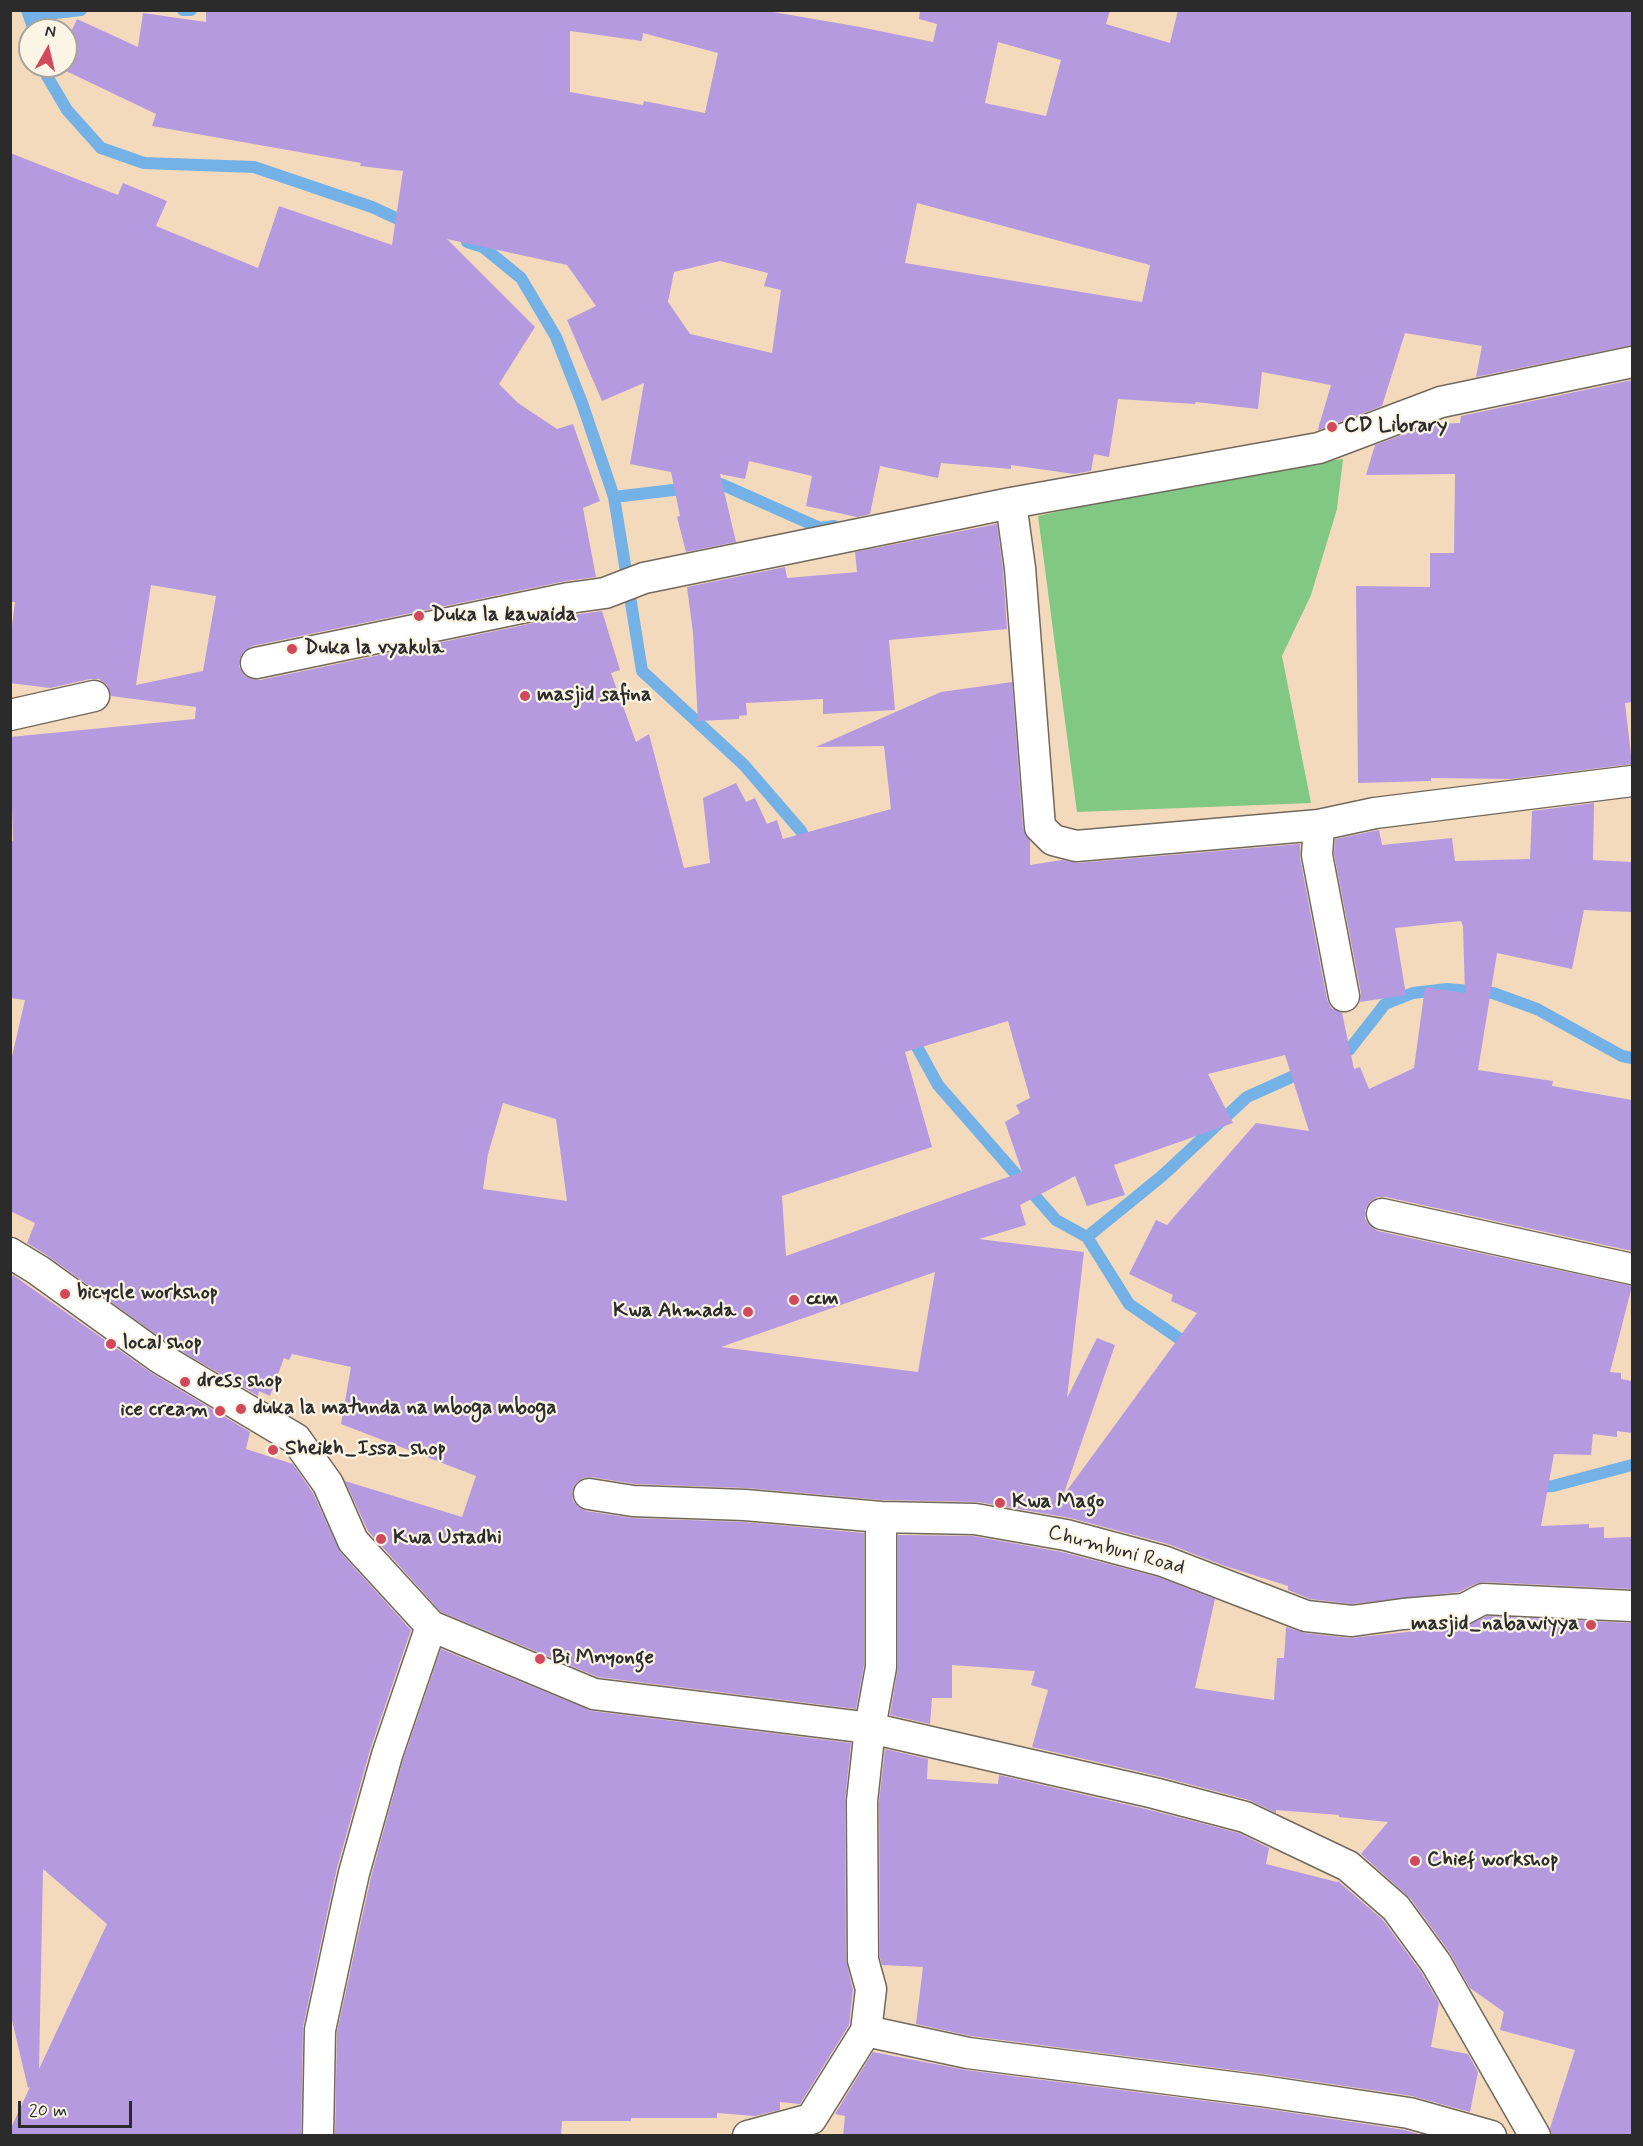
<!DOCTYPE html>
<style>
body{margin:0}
#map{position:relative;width:1643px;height:2146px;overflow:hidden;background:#f4dabc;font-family:Mynerve,sans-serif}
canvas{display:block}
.frame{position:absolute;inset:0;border:12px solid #2b2b2b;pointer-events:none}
.north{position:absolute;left:18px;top:18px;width:60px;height:60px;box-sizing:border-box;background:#fcf5e5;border:2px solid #a8a49b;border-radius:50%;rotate:8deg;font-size:16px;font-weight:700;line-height:24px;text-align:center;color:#2b2b2b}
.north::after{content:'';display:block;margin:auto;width:21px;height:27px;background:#d1495b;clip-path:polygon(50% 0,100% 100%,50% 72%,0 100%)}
.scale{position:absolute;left:18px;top:2101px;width:114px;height:27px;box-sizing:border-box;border:3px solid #2b2b2b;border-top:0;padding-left:8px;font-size:18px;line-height:21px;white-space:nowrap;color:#2b2b2b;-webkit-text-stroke:4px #fcf5e5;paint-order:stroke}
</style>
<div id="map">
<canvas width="1643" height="2146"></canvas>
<div class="frame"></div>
<div class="north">N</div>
<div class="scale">20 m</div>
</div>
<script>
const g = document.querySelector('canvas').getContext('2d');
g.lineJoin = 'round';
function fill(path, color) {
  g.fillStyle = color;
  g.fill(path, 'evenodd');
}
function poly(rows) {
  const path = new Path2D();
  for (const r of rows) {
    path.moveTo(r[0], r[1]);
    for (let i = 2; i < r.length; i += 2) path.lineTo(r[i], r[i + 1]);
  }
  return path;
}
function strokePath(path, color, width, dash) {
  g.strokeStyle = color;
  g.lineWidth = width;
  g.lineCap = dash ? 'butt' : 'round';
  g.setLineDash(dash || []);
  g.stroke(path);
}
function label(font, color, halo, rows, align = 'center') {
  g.font = font + ' Mynerve,sans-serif';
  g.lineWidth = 4.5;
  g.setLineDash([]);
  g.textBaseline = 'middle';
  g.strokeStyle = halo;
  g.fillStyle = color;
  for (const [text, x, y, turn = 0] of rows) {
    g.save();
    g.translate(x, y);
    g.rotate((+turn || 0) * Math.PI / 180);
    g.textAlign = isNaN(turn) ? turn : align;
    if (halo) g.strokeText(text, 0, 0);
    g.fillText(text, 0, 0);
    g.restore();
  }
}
fill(poly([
 [1343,459,1337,509,1311,595,1282,656,1311,803,1077,812,1038,516,1205,479,1301,463]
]), '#81c884');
strokePath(poly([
 [27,10,34,30],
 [183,10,191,10],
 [30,16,81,10],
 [44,66,47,76,67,110,101,148,144,163,254,167,372,207,411,225],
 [467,242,483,247,521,278,556,337,582,403,614,497,642,671,744,765,801,831,809,846],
 [708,486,721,484,820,528,834,526],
 [614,497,690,488],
 [911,1036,938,1085,1056,1220,1087,1237,1129,1304,1190,1346],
 [1336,1056,1349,1050,1385,1004,1413,993,1447,989,1493,993,1537,1009,1622,1056,1632,1058],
 [1087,1237,1162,1176,1247,1097,1307,1070],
 [1532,1487,1553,1486,1632,1465]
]), '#74b1e6', 12);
fill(poly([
 [206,10,762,10,860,27,933,42,937,24,919,19,920,10,1110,10,1106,24,1170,43,1178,10,1632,10,1632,345,1476,377,1482,346,1405,333,1382,406,1319,430,1318,429,1331,385,1262,372,1258,409,1196,402,1195,404,1118,399,1109,457,1094,454,1091,471,1074,474,1011,465,1011,469,941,463,938,478,880,466,870,514,857,517,806,506,812,476,749,461,745,479,720,474,736,542,686,552,677,517,680,516,671,472,630,464,644,383,602,401,567,320,596,306,567,265,447,239,535,327,499,384,518,403,557,429,573,424,600,501,583,508,596,577,566,581,252,646,244,651,240,658,239,666,244,675,251,679,260,680,572,615,602,611,620,670,611,673,636,742,649,734,684,868,710,863,703,798,736,783,746,802,755,798,767,824,777,820,783,839,891,809,884,746,816,747,941,692,1012,682,1023,828,1030,841,1030,865,1062,860,1077,863,1300,844,1300,858,1327,999,1331,1008,1342,1013,1354,1069,1360,1067,1369,1089,1414,1068,1425,987,1465,993,1463,926,1461,921,1395,928,1406,995,1360,1002,1361,993,1334,854,1335,839,1379,830,1382,845,1452,838,1455,861,1530,859,1532,811,1594,803,1593,860,1632,862,1632,912,1584,910,1572,969,1497,953,1478,1070,1553,1081,1552,1086,1632,1100,1632,1251,1386,1197,1377,1197,1370,1202,1365,1210,1365,1219,1370,1226,1378,1231,1632,1286,1610,1372,1621,1373,1621,1379,1632,1381,1632,1433,1617,1431,1617,1437,1593,1434,1591,1455,1554,1454,1541,1526,1589,1524,1589,1528,1604,1527,1604,1538,1632,1537,1632,1589,1484,1582,1475,1584,1459,1592,1352,1604,1310,1599,1288,1590,1288,1586,1225,1566,1168,1544,1070,1518,978,1502,882,1500,746,1488,635,1484,591,1477,583,1478,576,1483,572,1492,573,1501,578,1507,586,1511,632,1518,744,1522,864,1533,864,1665,856,1709,598,1677,441,1612,368,1531,345,1481,462,1517,476,1476,341,1424,351,1367,292,1354,289,1360,284,1358,270,1396,259,1391,258,1396,169,1344,48,1256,27,1243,35,1223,10,1211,10,1065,25,1000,10,998,10,840,13,841,10,737,195,719,196,707,111,696,107,685,99,679,90,679,50,688,10,683,10,642,15,602,10,602,10,153,118,195,123,183,167,201,156,226,258,268,279,206,392,245,403,171,360,166,361,163,152,126,156,114,66,71,66,43,77,19,138,47,143,13,206,22],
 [570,31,642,41,643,33,718,53,705,113,644,101,643,105,570,92],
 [998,42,1061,60,1046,116,985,103],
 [917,203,1150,265,1142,302,905,263],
 [720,261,768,273,764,286,781,290,772,353,690,334,668,302,674,272],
 [151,585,216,596,203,671,136,685],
 [1008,1021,1030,1098,1016,1105,1020,1113,1005,1122,1022,1172,786,1256,782,1196,932,1147,905,1052],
 [1285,1055,1309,1131,1256,1123,1167,1225,1156,1220,1129,1274,1173,1295,1171,1301,1197,1313,1063,1496,1115,1345,1097,1338,1067,1398,1084,1252,979,1239,1026,1225,1020,1205,1075,1176,1087,1206,1125,1195,1114,1165,1233,1123,1208,1074],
 [503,1103,556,1119,567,1201,483,1189,488,1154],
 [935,1272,918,1372,721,1347],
 [1632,380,1632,702,1625,703,1632,764,1511,779,1431,778,1431,781,1358,783,1356,586,1430,587,1430,553,1454,553,1455,474,1366,475,1375,445,1432,424,1460,423,1461,416],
 [997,524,1003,570,1007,629,889,640,895,710,823,714,823,699,746,703,747,715,739,716,739,719,698,721,693,633,687,587,785,567,787,578,857,572,855,552],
 [13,1275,150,1372,250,1432,246,1449,293,1464,313,1493,340,1552,411,1630,370,1750,337,1868,327,1914,303,2027,301,2136,10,2136,10,2130,30,2087,28,2088,10,2012,10,1280],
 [43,1869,107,1924,39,2069],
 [898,1535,973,1536,1062,1552,1158,1577,1215,1599,1195,1688,1274,1700,1277,1658,1284,1658,1286,1627,1304,1633,1350,1638,1465,1626,1487,1616,1632,1623,1632,2136,1552,2136,1550,2128,1575,2050,1500,2030,1504,2012,1470,1988,1450,1953,1410,1898,1361,1854,1388,1822,1339,1817,1339,1815,1276,1810,1276,1813,1249,1800,1158,1776,1032,1747,1048,1690,1031,1685,1035,1671,952,1665,952,1698,932,1698,930,1724,890,1715,898,1667],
 [441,1649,592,1711,851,1743,845,1801,846,1960,853,1990,849,2025,800,2104,780,2102,780,2110,755,2116,717,2113,717,2118,631,2118,631,2121,562,2121,561,2136,335,2136,337,2032,361,1922,371,1877,403,1760],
 [885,1749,928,1759,927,1779,998,1784,999,1775,1150,1810,1239,1833,1269,1848,1266,1864,1337,1882,1338,1881,1383,1920,1421,1972,1439,2003,1431,2047,1468,2054,1478,2072,1470,2112,1412,2096,1264,2074,971,2036,916,2024,923,1967,882,1965,880,1958,879,1802],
 [873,2052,966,2070,1260,2108,1405,2130,1425,2136,843,2136,845,2116,835,2114]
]), '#b59ae0');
const street = poly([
 [1011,503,1020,568,1040,827,1053,840,1076,846,1319,825,1375,813,1632,781],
 [256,663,569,598,605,593,644,578,1011,503,1319,448,1441,402,1632,362],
 [10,715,94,696],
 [1319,825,1317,855,1344,996],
 [1382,1214,1632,1269],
 [10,1253,38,1270,160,1358,296,1439,328,1484,353,1541,431,1626,594,1694,870,1728,1154,1793,1245,1817,1348,1866,1396,1908,1436,1963,1535,2136],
 [589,1494,633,1501,745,1505,881,1517,975,1519,1066,1535,1163,1561,1306,1616,1352,1621,1403,1614,1464,1609,1483,1599,1632,1606],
 [866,2031,871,1989,863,1960,862,1801,870,1728,881,1667,881,1517],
 [318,2136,320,2030,344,1918,354,1873,387,1755,431,1626],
 [748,2136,811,2119,866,2031,968,2053,1262,2091,1409,2113,1491,2136]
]);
strokePath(street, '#71685e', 33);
strokePath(street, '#fff', 30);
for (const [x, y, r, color] of [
 [1332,427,6,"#d1495b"],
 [419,616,6,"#d1495b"],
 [292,649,6,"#d1495b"],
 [525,696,6,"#d1495b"],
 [65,1294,6,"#d1495b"],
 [794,1300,6,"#d1495b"],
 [748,1312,6,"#d1495b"],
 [111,1344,6,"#d1495b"],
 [185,1382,6,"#d1495b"],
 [241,1409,6,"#d1495b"],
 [220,1411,6,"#d1495b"],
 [273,1450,6,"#d1495b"],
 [1000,1503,6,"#d1495b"],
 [381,1539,6,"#d1495b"],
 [1591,1625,6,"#d1495b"],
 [540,1659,6,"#d1495b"],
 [1415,1861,6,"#d1495b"]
]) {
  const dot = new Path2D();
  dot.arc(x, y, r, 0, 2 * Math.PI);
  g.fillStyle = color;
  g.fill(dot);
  strokePath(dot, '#fcf5e5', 2);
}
label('bold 21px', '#2b2b2b', '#fcf5e5', [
 ["CD Library",1344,427],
 ["Duka la kawaida",431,616],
 ["Duka la vyakula",304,649],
 ["masjid safina",537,696],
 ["bicycle workshop",77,1294],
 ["ccm",806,1300],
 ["Kwa Ahmada",736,1312,"right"],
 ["local shop",123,1344],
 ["dress shop",197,1382],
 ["duka la matunda na mboga mboga",253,1409],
 ["ice cream",208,1411,"right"],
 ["Sheikh_Issa_shop",285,1450],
 ["Kwa Mago",1012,1503],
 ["Kwa Ustadhi",393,1539],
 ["masjid_nabawiyya",1579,1625,"right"],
 ["Bi Mnyonge",552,1659],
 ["Chief workshop",1427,1861]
], 'left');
label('21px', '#2b2b2b', '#fcf5e5', [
 ["Chumbuni Road",1116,1551,15]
]);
</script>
